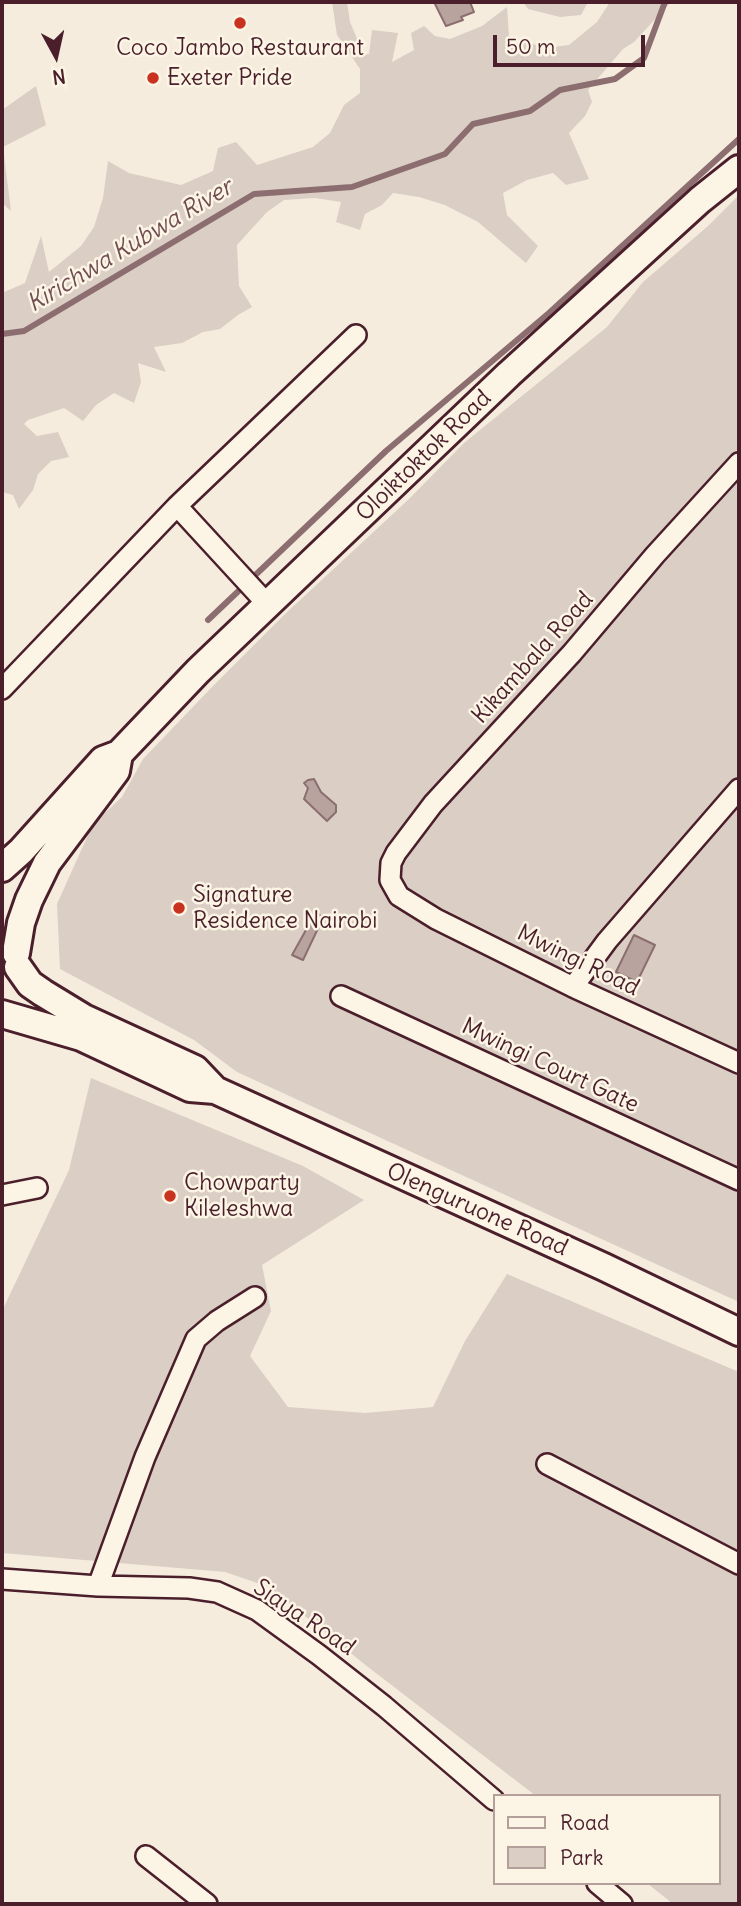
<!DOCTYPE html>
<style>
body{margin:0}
#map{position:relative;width:741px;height:1906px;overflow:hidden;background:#f5ecde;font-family:Delius,sans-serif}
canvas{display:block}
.frame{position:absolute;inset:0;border:4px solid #4a1f2b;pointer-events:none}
.legend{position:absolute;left:493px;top:1794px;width:228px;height:91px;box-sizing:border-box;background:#fcf5e5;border:2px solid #b59f9b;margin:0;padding:9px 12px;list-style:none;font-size:21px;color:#4a1f2b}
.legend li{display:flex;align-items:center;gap:14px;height:35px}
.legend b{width:35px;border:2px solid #b59f9b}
.north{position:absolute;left:21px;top:21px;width:70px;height:70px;-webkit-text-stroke:5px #fcf5e5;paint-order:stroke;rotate:172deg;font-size:19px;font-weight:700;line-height:28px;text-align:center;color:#4a1f2b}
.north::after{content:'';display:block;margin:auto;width:24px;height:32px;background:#4a1f2b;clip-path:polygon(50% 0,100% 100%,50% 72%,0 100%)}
.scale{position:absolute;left:493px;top:35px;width:152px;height:32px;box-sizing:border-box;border:4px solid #4a1f2b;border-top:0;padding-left:9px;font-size:21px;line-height:24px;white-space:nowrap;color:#4a1f2b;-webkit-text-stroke:5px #fcf5e5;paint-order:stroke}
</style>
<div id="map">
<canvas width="741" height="1906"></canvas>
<div class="frame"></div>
<ul class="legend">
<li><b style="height:9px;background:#fcf5e5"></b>Road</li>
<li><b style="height:19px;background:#dbcec4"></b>Park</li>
</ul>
<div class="north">N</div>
<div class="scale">50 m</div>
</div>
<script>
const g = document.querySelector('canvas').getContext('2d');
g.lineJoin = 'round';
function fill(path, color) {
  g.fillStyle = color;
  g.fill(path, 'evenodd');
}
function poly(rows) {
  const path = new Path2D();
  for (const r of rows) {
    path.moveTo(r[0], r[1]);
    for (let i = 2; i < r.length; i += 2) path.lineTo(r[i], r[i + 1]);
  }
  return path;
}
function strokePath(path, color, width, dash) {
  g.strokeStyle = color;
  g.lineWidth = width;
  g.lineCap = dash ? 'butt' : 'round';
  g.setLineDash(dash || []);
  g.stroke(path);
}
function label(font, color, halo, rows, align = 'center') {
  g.font = font + ' Delius,sans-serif';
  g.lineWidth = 5;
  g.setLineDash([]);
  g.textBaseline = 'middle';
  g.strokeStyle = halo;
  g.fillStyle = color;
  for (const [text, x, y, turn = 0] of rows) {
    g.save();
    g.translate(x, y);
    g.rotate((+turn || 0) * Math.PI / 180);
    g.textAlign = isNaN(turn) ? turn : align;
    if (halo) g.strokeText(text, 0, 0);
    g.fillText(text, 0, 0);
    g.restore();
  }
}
fill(poly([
 [332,2,347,2,350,22,364,55,369,54,372,30,398,33,392,62,414,50,411,33,424,26,435,36,450,39,482,26,507,7,509,36,545,48,569,45,597,22,610,2,671,2,634,42,623,49,588,90,592,102,585,116,569,133,589,179,566,185,553,173,527,180,503,193,507,215,538,246,526,263,478,222,445,205,419,197,393,193,382,205,365,214,360,230,336,222,341,202,315,198,284,200,267,212,237,245,239,286,252,307,238,315,220,329,203,332,182,343,154,347,166,372,138,363,141,382,134,403,114,393,96,405,83,421,64,408,28,420,24,424,37,436,58,432,69,457,51,461,38,474,33,490,19,509,13,495,2,492,2,293,25,283,41,236,49,272,81,246,94,227,103,198,108,161,129,173,181,185,213,171,218,148,236,142,257,165,313,147,330,133,344,105,360,93,360,69,337,35],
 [523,2,588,2,581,15,560,17,528,9],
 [36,86,46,125,3,147,11,211,2,203,2,110],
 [739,195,739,1302,237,1072,194,1040,60,969,57,904,93,824,122,797,143,759,213,686,284,615,409,499,464,443,607,327,643,282,708,226],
 [91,1078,303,1166,364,1200,262,1265,271,1311,250,1356,288,1407,365,1413,433,1407,465,1341,507,1274,739,1372,739,1904,673,1904,647,1883,718,1883,718,1796,536,1796,368,1667,269,1587,225,1572,2,1553,2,1311,69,1170]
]), '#dbcec4');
const water = poly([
 [434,2,470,2,474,12,461,17,463,20,446,26,434,2],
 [314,779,321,792,336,805,336,812,327,821,304,799,308,788,304,783,308,780,314,779],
 [316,912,323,918,303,960,292,955,316,912],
 [634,935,655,945,637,982,616,972,634,935]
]);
fill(water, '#b8a39e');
strokePath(water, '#8c6e70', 2);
strokePath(poly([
 [2,334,24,331,254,194,352,187,445,154,473,124,530,111,560,90,615,79,644,58,665,2],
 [208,620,386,451,549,313,739,139]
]), '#8c6e70', 6);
const street = poly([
 [739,463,655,555,572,653,433,804,396,853,391,863,390,880,399,896,436,919,573,987,739,1063],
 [177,506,356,335],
 [2,689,177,506,268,605],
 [573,987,607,941,739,789],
 [341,996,739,1180],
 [2,1195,37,1188],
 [547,1464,739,1564],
 [2,1579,98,1586,189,1588,217,1592,257,1610,319,1655,384,1706,494,1800],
 [98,1586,145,1457,196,1339,217,1321,255,1297],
 [146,1856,207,1904],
 [597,1883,622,1904]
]);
const secondary = poly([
 [2,868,21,851,103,760,119,754,198,671,509,374,700,200,739,169],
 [16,953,21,923,29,900,47,863,116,771,119,754],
 [18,967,30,984,43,993,84,1018,195,1069,215,1090],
 [2,1014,81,1037,190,1088,215,1090,604,1267,739,1332]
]);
strokePath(street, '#4a1f2b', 24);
strokePath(secondary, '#4a1f2b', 32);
strokePath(street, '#fcf5e5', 19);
strokePath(secondary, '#fcf5e5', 26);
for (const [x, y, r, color] of [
 [240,23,7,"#c8321e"],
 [153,78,7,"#c8321e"],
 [179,908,7,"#c8321e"],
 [170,1196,7,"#c8321e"]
]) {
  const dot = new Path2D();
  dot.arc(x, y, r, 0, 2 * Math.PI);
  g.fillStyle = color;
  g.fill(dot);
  strokePath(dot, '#fcf5e5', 2.5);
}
label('23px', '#4a1f2b', '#fcf5e5', [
 ["Coco Jambo Restaurant",240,48,"center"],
 ["Exeter Pride",167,78],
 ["Signature",193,895],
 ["Residence Nairobi",193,921],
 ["Chowparty",184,1183],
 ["Kileleshwa",184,1209]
], 'left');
label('23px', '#4a1f2b', '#fcf5e5', [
 ["Oloiktoktok Road",424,456,-44],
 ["Kikambala Road",533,658,-48],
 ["Mwingi Road",578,961,26],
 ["Mwingi Court Gate",550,1066,25],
 ["Olenguruone Road",477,1210,24],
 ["Siaya Road",304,1618,34]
]);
label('italic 24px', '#704d53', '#fcf5e5', [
 ["Kirichwa Kubwa River",130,246,-31]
]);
</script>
